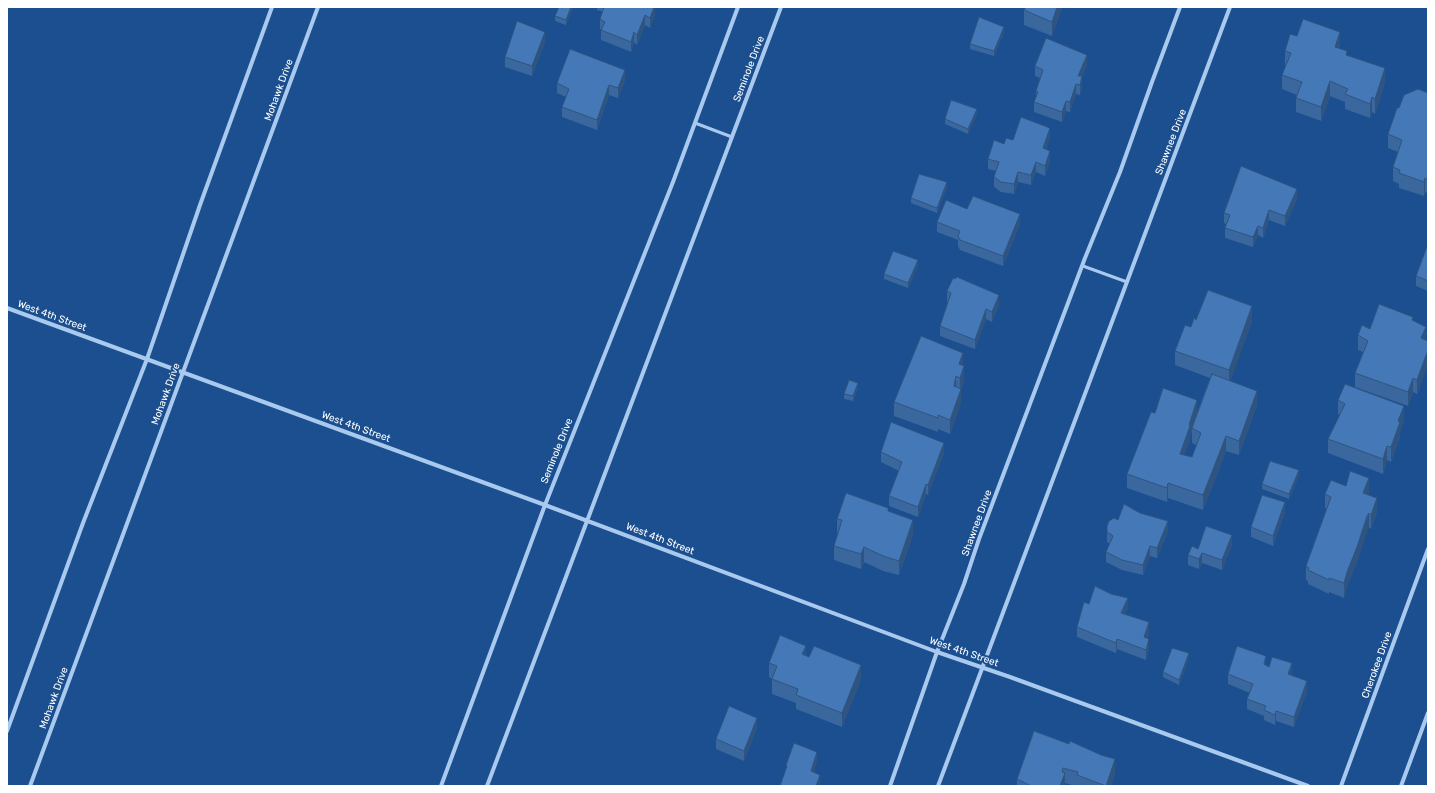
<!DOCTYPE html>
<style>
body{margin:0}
#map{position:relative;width:1435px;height:793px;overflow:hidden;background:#1b4f8f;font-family:Rubik,sans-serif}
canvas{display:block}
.frame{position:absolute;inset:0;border:8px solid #fff;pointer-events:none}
</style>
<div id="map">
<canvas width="1435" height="793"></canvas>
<div class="frame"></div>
</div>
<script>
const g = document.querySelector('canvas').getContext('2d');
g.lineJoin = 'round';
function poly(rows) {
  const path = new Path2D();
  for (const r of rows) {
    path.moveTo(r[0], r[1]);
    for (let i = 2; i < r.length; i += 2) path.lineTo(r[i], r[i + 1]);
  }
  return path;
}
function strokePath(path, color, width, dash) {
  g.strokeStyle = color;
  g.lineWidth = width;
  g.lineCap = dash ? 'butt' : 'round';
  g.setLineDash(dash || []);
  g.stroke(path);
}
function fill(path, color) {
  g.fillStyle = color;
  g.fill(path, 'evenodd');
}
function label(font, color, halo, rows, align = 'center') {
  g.font = font + ' Rubik,sans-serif';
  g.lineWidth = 4;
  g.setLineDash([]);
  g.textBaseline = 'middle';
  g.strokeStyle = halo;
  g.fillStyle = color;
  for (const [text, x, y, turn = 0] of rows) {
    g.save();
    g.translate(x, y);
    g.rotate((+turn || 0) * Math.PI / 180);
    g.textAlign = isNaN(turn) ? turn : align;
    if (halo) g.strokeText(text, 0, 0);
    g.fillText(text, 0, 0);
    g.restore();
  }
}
strokePath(poly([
 [695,123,732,137],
 [1083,266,1127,282]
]), '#a9c9ee', 3);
strokePath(poly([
 [7,308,545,505,937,652,1010,677,1308,786],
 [7,731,83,523,147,359,200,205,272,7],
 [30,786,318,7],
 [441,786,545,505,673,182,738,7],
 [487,786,781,7],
 [890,786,937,652,964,584,979,539,1085,258,1120,172,1152,82,1180,7],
 [938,786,1230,7],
 [1341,786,1428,549],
 [1401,786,1428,713]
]), '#a9c9ee', 4);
fill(poly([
 [559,7,573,7,566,25,555,21,555,16],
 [597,7,655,7,655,15,650,28,645,25,637,45,634,42,631,52,601,40,601,29,600,29,600,19,603,12,597,10],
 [1062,7,1052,36,1024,25,1024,10],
 [1004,32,994,56,970,49,970,44],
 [1297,36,1340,46,1339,48,1347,56,1385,82,1375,114,1372,112,1370,118,1345,109,1345,102,1330,96,1321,121,1296,112,1296,98,1297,95,1282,89,1282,75,1286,66,1285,66,1285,51],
 [545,42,532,76,505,67,505,57],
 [1087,65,1082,76,1082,86,1080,95,1076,94,1070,112,1066,111,1062,122,1034,112,1034,102,1036,97,1036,91,1040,78,1035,76,1035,66],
 [625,80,618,98,609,95,597,130,562,117,562,107,566,97,557,93,557,83],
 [1428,93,1428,194,1425,192,1424,196,1399,188,1399,184,1393,181,1393,167,1398,152,1388,148,1388,134,1399,108],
 [977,114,968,134,945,124,945,119],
 [1050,138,1046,149,1050,161,1045,176,1036,172,1031,185,1018,182,1014,194,1001,192,994,187,994,177,996,171,988,169,988,159,1004,144,1013,140],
 [947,187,937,213,911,203,911,198],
 [1297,199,1285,226,1269,220,1263,238,1258,235,1253,247,1225,238,1225,228,1226,224,1224,223,1224,213],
 [967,209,1020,224,1003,266,960,250,958,246,958,240,937,232,937,222],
 [1428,244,1428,291,1416,286,1416,276],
 [918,265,908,288,884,279,884,274],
 [947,291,999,305,992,322,986,319,975,349,940,336,940,326,948,302,947,301],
 [1196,320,1252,321,1230,381,1257,405,1239,455,1226,451,1203,510,1168,498,1167,502,1127,488,1127,474,1197,413,1210,378,1175,365,1175,351],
 [1192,431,1192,443,1196,445,1192,457,1184,455,1190,440,1190,436],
 [1413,321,1426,340,1428,341,1428,364,1417,394,1413,392,1408,406,1355,387,1355,373,1363,352,1358,350,1358,335,1370,329],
 [963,365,964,380,961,389,961,403,950,434,938,429,938,432,894,416,894,402],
 [858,388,853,401,844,399,844,394],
 [1338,400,1404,421,1400,431,1400,437,1391,462,1387,460,1383,474,1328,453,1328,439,1340,415,1338,414],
 [881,452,944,453,928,495,926,494,918,517,889,506,889,496,899,471,881,462],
 [1299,475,1289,499,1262,489,1262,484],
 [1346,486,1369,492,1368,495,1377,512,1371,529,1369,527,1367,531,1357,562,1347,586,1344,598,1329,592,1329,594,1308,584,1308,581,1306,580,1306,566,1327,509,1325,508,1325,494],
 [888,511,913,535,899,575,883,571,864,562,861,569,834,560,834,546,838,533,837,533,837,519],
 [1285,512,1273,546,1251,537,1251,527],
 [1118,520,1168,531,1157,558,1150,556,1143,575,1122,570,1106,562,1106,552,1110,544,1107,542,1107,526],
 [1232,545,1222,570,1202,563,1199,569,1188,565,1188,555,1198,549],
 [1089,604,1128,608,1125,614,1149,632,1147,638,1149,649,1146,660,1117,649,1116,653,1077,637,1077,627],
 [806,656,861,679,842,727,796,709,796,703,772,694,772,679,769,677,769,663],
 [1189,658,1179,685,1163,677,1163,672],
 [1266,665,1292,673,1291,675,1307,691,1294,727,1276,721,1275,725,1264,720,1264,716,1247,709,1247,699,1250,693,1228,684,1228,674],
 [757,728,744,761,716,749,716,739],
 [1034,731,1115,774,1111,786,1076,786,1065,783,1065,786,1017,786,1017,779]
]), '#3a679d');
fill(poly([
 [571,7,573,7,566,25,566,20],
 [654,7,655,7,655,15,650,28,650,18],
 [1057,7,1062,7,1052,36,1052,22],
 [645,15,645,25,637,45,637,35],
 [1004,27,1004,32,994,56,994,51],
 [545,32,545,42,532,76,532,66],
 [634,32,634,42,631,52,631,42],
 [1340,32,1340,46,1335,61,1335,47],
 [1087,55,1087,65,1078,86,1078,76],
 [1385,68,1385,82,1375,114,1375,99],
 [625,70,625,80,618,98,618,88],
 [1082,76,1082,86,1080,95,1080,85],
 [1330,81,1330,96,1321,121,1321,107],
 [1076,84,1076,94,1070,112,1070,102],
 [609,85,609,95,597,130,597,120],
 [1372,97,1372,112,1370,118,1370,104],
 [1066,101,1066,111,1062,122,1062,112],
 [977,109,977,114,968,134,968,129],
 [1050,128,1050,138,1043,158,1043,148],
 [1050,151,1050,161,1045,176,1045,166],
 [1036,162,1036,172,1031,185,1031,175],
 [1018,172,1018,182,1014,194,1014,184],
 [1425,178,1425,192,1424,196,1424,182],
 [947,182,947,187,937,213,937,208],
 [1297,189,1297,199,1285,226,1285,216],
 [1269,210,1269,220,1263,238,1263,228],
 [1020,214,1020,224,1003,266,1003,256],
 [1258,226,1258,235,1253,247,1253,237],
 [918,260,918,265,908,288,908,283],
 [999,295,999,305,992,322,992,312],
 [1252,306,1252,321,1229,385,1229,370],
 [986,309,986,319,975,349,975,340],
 [1426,327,1426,341,1421,338],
 [1428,350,1428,364,1417,394,1417,380],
 [963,353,963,367,959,364],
 [964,366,964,380,960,393,960,378],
 [956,376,956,391,954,386],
 [1413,378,1413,392,1408,406,1408,392],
 [858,383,858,388,853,401,853,396],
 [961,389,961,403,950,434,950,420],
 [1257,391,1257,405,1239,455,1239,441],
 [1197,400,1197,415,1192,428,1192,431,1190,436,1190,440,1180,468,1180,454,1189,425],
 [1404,406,1404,421,1400,431,1400,437,1391,462,1391,447,1398,421],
 [1226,436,1226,451,1203,510,1203,495],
 [944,443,944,453,928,495,928,485],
 [1387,446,1387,460,1383,474,1383,459],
 [1299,470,1299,475,1289,499,1289,494],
 [1369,478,1369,492,1363,508,1363,493],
 [1168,483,1168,498,1167,502,1167,488],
 [926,484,926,494,918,517,918,507],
 [1377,498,1377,512,1371,529,1371,515],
 [1285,502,1285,512,1273,546,1273,536],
 [1369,513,1369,527,1357,562,1347,586,1344,598,1344,583,1347,572],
 [913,520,913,535,899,575,899,561],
 [1168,521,1168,531,1157,558,1157,548],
 [1232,535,1232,545,1222,570,1222,560],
 [1150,546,1150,556,1143,575,1143,565],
 [864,547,864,562,861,569,861,554],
 [1202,553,1202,563,1199,569,1199,559],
 [1128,598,1128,608,1121,623,1121,613],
 [1149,622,1149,632,1144,647,1144,637],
 [1117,639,1117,649,1116,653,1116,643],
 [1149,639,1149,649,1146,660,1146,650],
 [806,646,806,660,802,654],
 [1189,653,1189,658,1179,685,1179,680],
 [1266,656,1266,666,1264,664],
 [1292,663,1292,673,1288,684,1288,674],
 [861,665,861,679,842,727,842,713],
 [1307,681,1307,691,1294,727,1294,717],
 [1276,711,1276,721,1275,725,1275,715],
 [757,718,757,728,744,761,744,751],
 [817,752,817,762,811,781,811,771],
 [1115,759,1115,774,1111,786,1106,786],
 [1063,768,1063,778,1065,773,1065,786,1060,786,1062,772],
 [820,775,820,786,816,786]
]), '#305480');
const building = poly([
 [559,7,571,7,566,20,555,16,559,7],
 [604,7,654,7,650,18,645,15,637,35,634,32,631,42,601,30,605,22,600,19,604,7],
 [1026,7,1057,7,1052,22,1024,10,1026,7],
 [979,17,1004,27,994,51,970,44,979,17],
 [1303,19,1340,32,1335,47,1347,51,1346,55,1385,68,1375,99,1372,97,1370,104,1345,94,1348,89,1330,81,1321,107,1296,98,1302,82,1282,75,1291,53,1285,51,1290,34,1297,36,1303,19],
 [517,21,545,32,532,66,505,57,517,21],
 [1046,38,1087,55,1078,76,1082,76,1080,85,1076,84,1070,102,1066,101,1062,112,1034,102,1038,92,1036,91,1043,70,1035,66,1046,38],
 [570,49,625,70,618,88,609,85,597,120,562,107,569,89,557,83,570,49],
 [1418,89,1428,93,1428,180,1425,178,1424,182,1399,173,1400,170,1393,167,1402,140,1388,134,1397,108,1399,108,1404,95,1418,89],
 [951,100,977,109,968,129,945,119,951,100],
 [1021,117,1050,128,1043,148,1050,151,1045,166,1036,162,1031,175,1018,172,1014,184,1001,182,994,177,999,162,988,159,994,140,1004,144,1006,138,1013,140,1021,117],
 [1241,166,1297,189,1285,216,1269,210,1263,228,1258,226,1253,237,1225,228,1230,215,1224,213,1241,166],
 [919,174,947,182,937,208,911,198,919,174],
 [973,196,1020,214,1003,256,960,240,958,236,960,231,937,222,946,200,967,209,973,196],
 [1428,244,1428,281,1416,276,1428,244],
 [893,251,918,260,908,283,884,274,893,251],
 [957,277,999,295,992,312,986,309,975,340,940,326,951,293,947,291,953,278,955,279,957,277],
 [1208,290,1252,306,1229,370,1175,351,1185,325,1191,327,1194,318,1196,320,1208,290],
 [1379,304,1413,317,1412,320,1426,327,1421,338,1428,341,1428,350,1417,380,1413,378,1408,392,1355,373,1368,341,1358,335,1362,325,1370,329,1379,304],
 [921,336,963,353,959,364,964,366,960,378,956,376,954,386,961,389,950,420,938,415,938,418,894,402,921,336],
 [1212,374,1257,391,1239,441,1226,436,1203,495,1168,483,1167,488,1127,474,1151,412,1155,413,1163,388,1197,400,1189,425,1190,426,1180,454,1192,457,1201,433,1192,428,1212,374],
 [849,380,858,383,853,396,844,394,849,380],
 [1345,384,1404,406,1398,421,1400,422,1391,447,1387,446,1383,459,1328,439,1345,404,1338,400,1345,384],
 [891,422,944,443,928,485,926,484,918,507,889,496,902,462,881,452,891,422],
 [1270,461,1299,470,1289,494,1262,484,1270,461],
 [1350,471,1369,478,1363,493,1377,498,1371,515,1369,513,1367,516,1357,547,1347,572,1344,583,1329,578,1329,580,1308,570,1309,568,1306,566,1331,497,1325,494,1331,480,1346,486,1350,471],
 [846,493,888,508,888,511,913,520,899,561,883,556,864,547,861,554,834,546,842,520,837,519,846,493],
 [1262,495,1285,502,1273,536,1251,527,1262,495],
 [1124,504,1140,513,1168,521,1157,548,1150,546,1143,565,1122,560,1106,552,1113,536,1107,532,1107,526,1109,521,1114,518,1118,520,1124,504],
 [1206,526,1232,535,1222,560,1202,553,1199,559,1188,555,1192,546,1198,549,1206,526],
 [1095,586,1111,594,1128,598,1121,613,1149,622,1144,637,1149,639,1146,650,1117,639,1116,643,1077,627,1084,602,1089,604,1095,586],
 [780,635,806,646,802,654,809,657,814,646,861,665,842,713,796,695,798,689,772,679,777,666,769,663,780,635],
 [1237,646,1266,656,1264,664,1269,667,1272,657,1292,663,1288,674,1307,681,1294,717,1276,711,1275,715,1264,710,1266,706,1247,699,1253,684,1228,674,1237,646],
 [1172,648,1189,653,1179,680,1163,672,1172,648],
 [729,706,757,718,744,751,716,739,729,706],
 [1034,731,1069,744,1070,741,1101,755,1115,759,1106,786,1077,775,1078,772,1063,768,1062,772,1065,773,1060,786,1031,786,1017,779,1034,731],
 [794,743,817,752,811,771,820,775,816,786,780,786,787,766,786,765,794,743]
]);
fill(building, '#4478b7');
strokePath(building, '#305480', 1);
label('10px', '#fff', '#1b4f8f', [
 ["Seminole Drive",749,69,-69],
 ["Mohawk Drive",279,90,-70],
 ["Shawnee Drive",1171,142,-69],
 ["West 4th Street",52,316,20],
 ["Mohawk Drive",166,394,-70],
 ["West 4th Street",356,427,20],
 ["Seminole Drive",557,451,-68],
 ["Shawnee Drive",977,523,-70],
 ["West 4th Street",660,539,21],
 ["West 4th Street",964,652,19],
 ["Cherokee Drive",1377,665,-70],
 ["Mohawk Drive",54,698,-70]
]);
</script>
